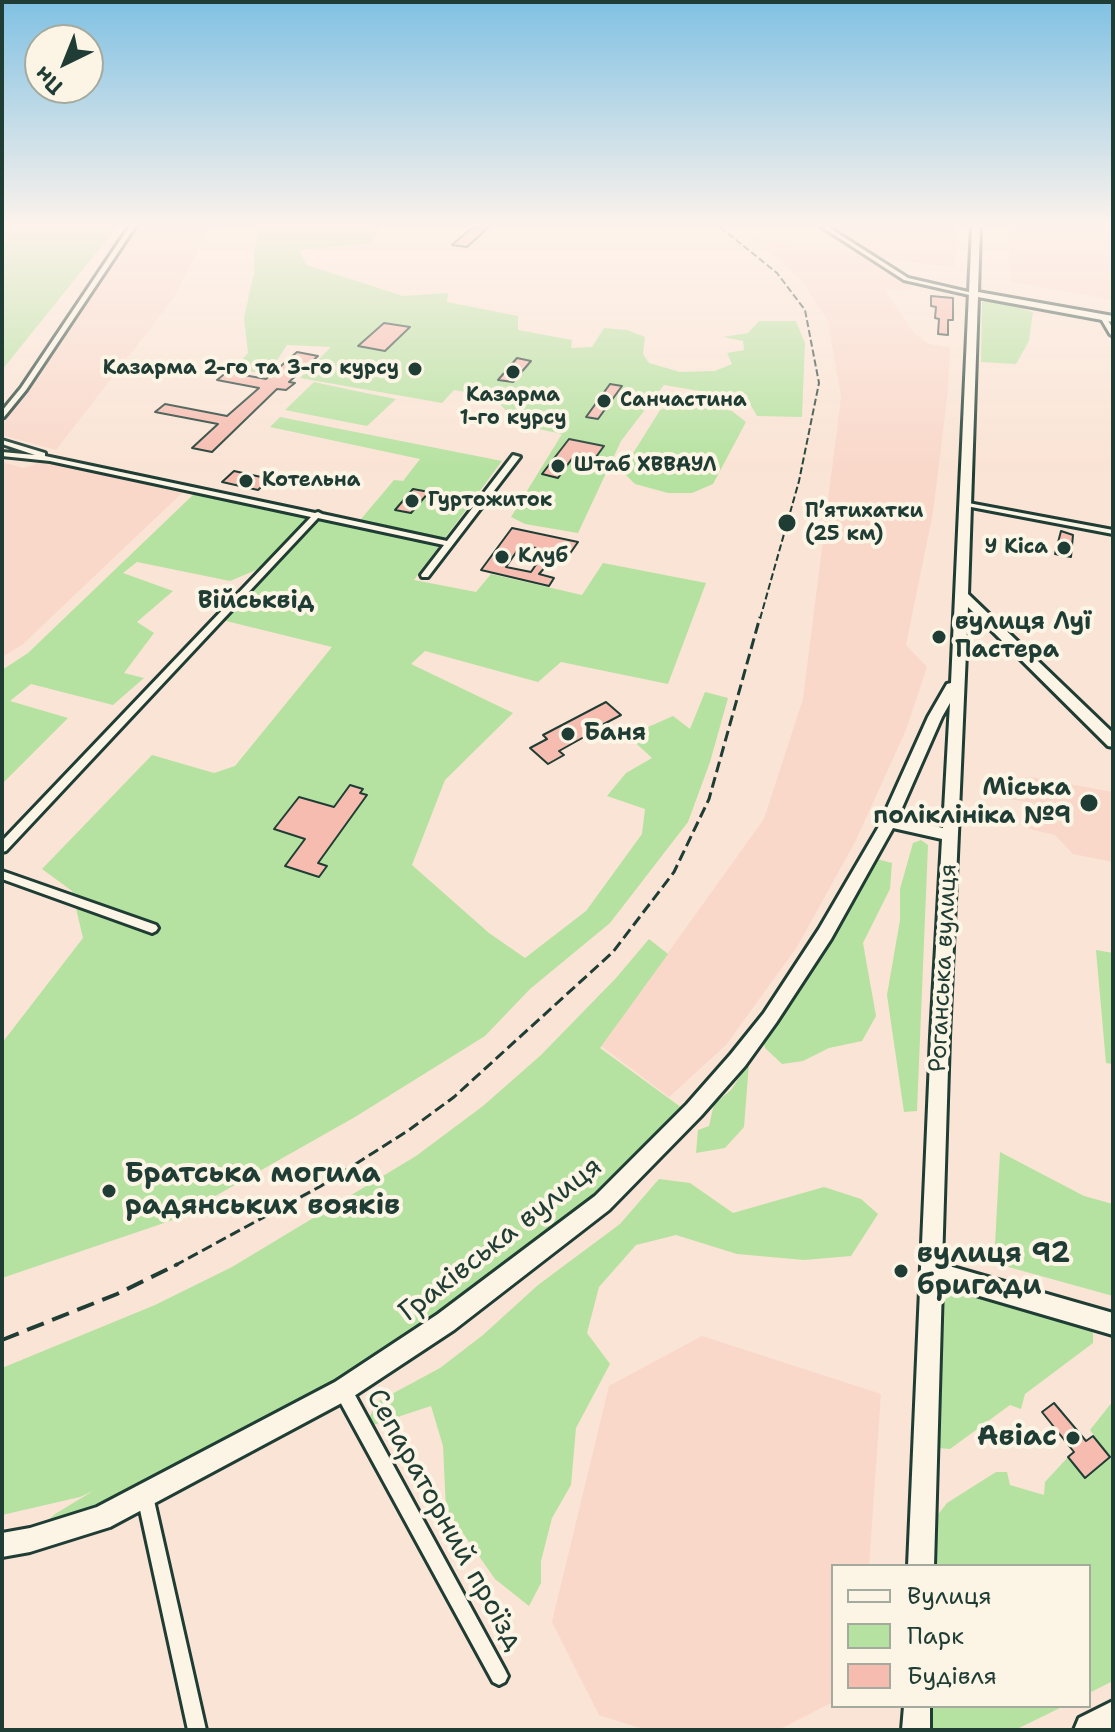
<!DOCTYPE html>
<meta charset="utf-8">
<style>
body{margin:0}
#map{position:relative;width:1115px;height:1732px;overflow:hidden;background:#fae4d5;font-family:"Shantell Sans",sans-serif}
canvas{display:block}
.frame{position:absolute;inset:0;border:4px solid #1f3d34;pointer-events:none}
.legend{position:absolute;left:831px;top:1564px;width:260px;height:144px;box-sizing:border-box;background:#fcf5e5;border:2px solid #a4ab9e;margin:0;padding:10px 14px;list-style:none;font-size:24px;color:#1f3d34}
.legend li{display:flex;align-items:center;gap:16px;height:40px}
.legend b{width:40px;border:2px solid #a4ab9e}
.north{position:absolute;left:24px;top:24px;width:80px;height:80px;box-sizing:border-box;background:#fcf5e5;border:2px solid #a4ab9e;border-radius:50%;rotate:223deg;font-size:22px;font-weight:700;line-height:32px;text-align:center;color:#1f3d34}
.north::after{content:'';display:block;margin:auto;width:28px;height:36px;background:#1f3d34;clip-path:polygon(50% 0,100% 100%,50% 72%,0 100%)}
</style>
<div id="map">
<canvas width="1115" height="1732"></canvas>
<div class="frame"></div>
<ul class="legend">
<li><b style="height:10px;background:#fcf5e5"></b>Вулиця</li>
<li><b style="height:22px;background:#b5e2a0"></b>Парк</li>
<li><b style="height:22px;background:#f6bcb0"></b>Будівля</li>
</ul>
<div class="north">Пн</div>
</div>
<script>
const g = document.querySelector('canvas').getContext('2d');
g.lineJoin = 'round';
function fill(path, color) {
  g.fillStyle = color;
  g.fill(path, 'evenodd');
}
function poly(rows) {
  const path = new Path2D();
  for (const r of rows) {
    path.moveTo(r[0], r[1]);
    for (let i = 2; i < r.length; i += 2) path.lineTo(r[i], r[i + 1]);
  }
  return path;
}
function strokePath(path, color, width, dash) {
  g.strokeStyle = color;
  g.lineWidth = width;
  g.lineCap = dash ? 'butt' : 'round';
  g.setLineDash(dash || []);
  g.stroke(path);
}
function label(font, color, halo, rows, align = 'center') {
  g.font = font + ' "Shantell Sans",sans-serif';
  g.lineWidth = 8;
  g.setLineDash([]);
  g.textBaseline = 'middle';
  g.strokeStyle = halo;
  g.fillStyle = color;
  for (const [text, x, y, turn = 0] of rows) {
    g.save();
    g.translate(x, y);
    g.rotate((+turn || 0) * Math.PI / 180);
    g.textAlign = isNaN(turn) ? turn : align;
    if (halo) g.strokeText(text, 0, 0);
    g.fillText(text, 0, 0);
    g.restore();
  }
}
fill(poly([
 [140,227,210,227,173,299,56,450,2,435,2,426],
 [833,227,957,227,955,268,883,259],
 [1008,227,1113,227,1113,300,1011,282],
 [756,239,854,251,887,273,912,284,910,290,884,289,915,334,929,344,950,347,948,391,933,512,906,645,927,667,906,730,855,842,797,947,726,1045,669,1097,601,1046,764,819,803,699,841,397,828,321,800,279],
 [44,461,183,492,22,645,2,657,2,462,24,468],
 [1031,777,1113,792,1113,862,1073,854,1055,835,1029,829,1027,802,1009,799,1009,782],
 [702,1336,881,1394,869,1566,833,1566,833,1702,778,1730,646,1730,599,1715,552,1622,609,1386]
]), '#f9d8ca');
fill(poly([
 [2,227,117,227,2,370],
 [259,227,381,227,368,244,299,250,307,265,403,296,448,293,447,302,518,316,518,330,572,340,571,348,592,347,604,328,627,330,645,337,643,354,649,363,680,372,715,371,732,364,727,353,744,350,743,341,723,337,748,333,759,321,796,321,805,343,802,417,757,416,747,399,664,385,621,441,578,533,525,524,511,517,562,434,520,425,493,397,454,390,442,403,300,378,331,347,287,345,268,374,233,369,248,353,244,318,254,272,254,251],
 [994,300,1033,312,1029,341,1016,364,981,362,982,302],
 [314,382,356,391,396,399,367,426,285,410],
 [681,403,704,403,732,411,746,422,713,484,692,493,668,493,635,484,622,471,660,410],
 [280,417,502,461,414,580,476,592,491,574,582,595,603,563,706,583,668,684,561,662,538,682,425,651,411,664,513,713,445,780,412,865,489,933,525,958,586,911,642,834,645,809,607,796,626,773,652,758,628,736,673,716,690,729,705,692,728,698,710,762,688,822,610,923,530,989,485,1036,355,1117,173,1220,2,1278,2,1043,83,938,72,891,42,869,152,755,214,773,235,766,332,647,222,620,318,517,356,525,394,480,403,481,420,459,270,427],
 [195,493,311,515,261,568,230,581,137,562,123,573,173,591,137,622,154,633,124,673,144,678,113,705,31,684,10,701,68,718,2,784,2,670,28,653],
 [921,840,928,845,917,1111,904,1112,887,995,900,920,900,889,913,843],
 [877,859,892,863,890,889,863,943,876,1016,862,1041,829,1048,803,1061,782,1064,765,1048,763,1040,832,939],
 [649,939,668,954,600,1048,682,1108,589,1198,515,1260,320,1397,99,1514,32,1535,55,1514,93,1491,80,1497,2,1515,2,1368,155,1305,232,1267,416,1156,483,1106,541,1055,616,978],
 [1096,950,1113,953,1113,1064,1106,1063],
 [749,1063,744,1127,725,1148,696,1153,698,1130,709,1126,714,1104,731,1090],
 [1000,1152,1084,1196,1113,1204,1113,1296,994,1263],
 [659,1179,690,1183,733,1213,824,1187,861,1199,878,1214,851,1256,804,1260,737,1254,676,1235,636,1245,599,1287,587,1333,610,1364,576,1428,571,1485,552,1518,541,1561,541,1583,529,1606,495,1579,446,1509,443,1446,431,1406,364,1428,377,1402,440,1368,483,1335,538,1285,620,1224],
 [957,1291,1084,1324,1093,1333,1093,1343,1025,1394,1021,1409,1010,1405,950,1449,938,1448,941,1302],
 [1113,1401,1113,1681,1089,1693,1089,1566,935,1566,936,1517,947,1503,996,1472,1007,1472,1010,1485,1044,1495,1045,1482,1068,1457,1085,1478,1110,1457,1090,1430],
 [931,1706,1064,1706,1015,1730,930,1730]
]), '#b5e2a0');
const building = poly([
 [473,227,489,227,467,247,452,245,473,227],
 [931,296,953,298,953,320,948,320,948,335,938,334,939,319,935,318,936,307,931,306,931,296],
 [384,323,410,327,385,351,358,346,384,323],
 [297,352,318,356,289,382,295,383,286,390,277,389,212,452,192,448,218,424,155,412,165,404,227,416,259,388,217,380,227,372,266,379,297,352],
 [517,358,531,361,513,382,498,380,517,358],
 [610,384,622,386,598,419,586,417,610,384],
 [569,439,604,446,596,457,576,453,558,478,542,474,569,439],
 [234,471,270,479,258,490,222,482,234,471],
 [413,489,429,492,411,513,395,510,413,489],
 [512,528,578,542,569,555,558,553,539,574,554,578,549,586,481,570,512,528],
 [521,545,546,550,531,572,506,567,521,545],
 [1061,531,1073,535,1071,557,1055,554,1061,531],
 [606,702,621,715,600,726,607,732,598,737,593,732,559,751,564,755,548,764,530,748,547,739,543,735,606,702],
 [350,785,363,789,360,793,367,795,318,863,327,866,319,877,285,866,305,839,274,829,299,797,334,807,350,785],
 [1054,1403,1086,1441,1093,1436,1110,1457,1085,1478,1068,1457,1074,1452,1042,1412,1054,1403]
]);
fill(building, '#f6bcb0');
strokePath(building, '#1f3d34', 2);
const street = poly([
 [129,227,135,227,26,390,4,417,2,418,2,411,21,388,129,227],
 [822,227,828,227,908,278,977,294,974,296,904,280,822,227],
 [1101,316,1106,317,1113,329,1113,336,1110,334,1100,317,1101,316],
 [2,440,45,453,45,456,315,513,318,512,322,514,447,541,513,455,520,457,428,577,422,577,421,575,444,545,318,518,6,851,2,852,2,841,311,517,50,461,2,456,2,452,35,455,2,444,2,440],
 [963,502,1113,530,1113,534,966,506,963,506,963,502],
 [2,871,156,925,158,928,156,931,152,933,2,879,2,871],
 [343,1382,349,1384,505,1670,508,1676,505,1682,499,1685,493,1682,337,1396,335,1390,337,1384,343,1382],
 [145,1488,151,1490,153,1496,206,1730,188,1730,137,1496,139,1490,145,1488]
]);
const secondary = poly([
 [972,227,980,227,978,292,1113,316,1113,322,978,297,968,594,1113,733,1113,747,1108,746,968,607,949,1037,942,1264,1113,1313,1113,1335,942,1285,934,1566,908,1566,931,1037,942,839,893,828,831,939,776,1023,745,1066,701,1116,609,1210,454,1330,351,1398,110,1527,30,1552,2,1557,2,1533,30,1528,97,1507,335,1382,438,1314,595,1196,687,1104,731,1054,764,1013,819,929,878,828,928,717,947,684,951,683,972,227],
 [950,703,943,828,898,817,942,717,950,703],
 [904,1706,930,1706,930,1730,902,1730,904,1706]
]);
const highway = poly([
 [1113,1701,1113,1730,1074,1730,1079,1718,1113,1701]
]);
strokePath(street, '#1f3d34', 6);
strokePath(secondary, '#1f3d34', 6);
strokePath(highway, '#1f3d34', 6);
fill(street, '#fcf5e5');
fill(secondary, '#fcf5e5');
fill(highway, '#fcf5e5');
strokePath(poly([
 [720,227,777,273,805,310,819,383,799,481,760,619]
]), '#1f3d34', 2, [7, 3]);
strokePath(poly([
 [174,1266,321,1186,409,1130,454,1097,613,952,674,872,709,799,760,617]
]), '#1f3d34', 3, [11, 5]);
strokePath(poly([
 [2,1340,117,1294,178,1264]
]), '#1f3d34', 4, [18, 9]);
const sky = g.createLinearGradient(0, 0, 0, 469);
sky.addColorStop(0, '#80c1e3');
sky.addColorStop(0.48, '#fdf3ec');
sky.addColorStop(1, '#fdf3ec00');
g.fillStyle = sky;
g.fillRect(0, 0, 1115, 469);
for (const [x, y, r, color] of [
 [415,369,8,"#1f3d34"],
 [513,372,8,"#1f3d34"],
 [604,401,8,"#1f3d34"],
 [558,466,8,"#1f3d34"],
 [246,481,8,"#1f3d34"],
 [412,501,8,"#1f3d34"],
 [787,523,10,"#1f3d34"],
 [1064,548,8,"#1f3d34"],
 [502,557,8,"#1f3d34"],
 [939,637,8,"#1f3d34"],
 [568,734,8,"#1f3d34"],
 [1089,803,10,"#1f3d34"],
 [109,1191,8,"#1f3d34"],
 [901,1271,8,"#1f3d34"],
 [1073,1438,8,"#1f3d34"]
]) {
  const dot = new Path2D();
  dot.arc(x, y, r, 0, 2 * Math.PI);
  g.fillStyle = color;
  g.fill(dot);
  strokePath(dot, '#fcf5e5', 3);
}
label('bold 20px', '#1f3d34', '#fcf5e5', [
 ["Казарма 2-го та 3-го курсу",399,369,"right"],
 ["Казарма",513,396,"center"],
 ["1-го курсу",513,419,"center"],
 ["Санчастина",620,401],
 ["Штаб ХВВАУЛ",574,466],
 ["Котельна",262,481],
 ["Гуртожиток",428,501],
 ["Пʼятихатки",805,512],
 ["(25 км)",805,535],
 ["У Кіса",1048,548,"right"],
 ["Клуб",518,557]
], 'left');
label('bold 24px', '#1f3d34', '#fcf5e5', [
 ["Військвід",256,602]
]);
label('bold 24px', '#1f3d34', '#fcf5e5', [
 ["вулиця Луї",955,623],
 ["Пастера",955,651],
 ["Баня",584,734],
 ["Міська",1071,789,"right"],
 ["поліклініка №9",1071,817,"right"]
], 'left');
label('24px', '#1f3d34', '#fcf5e5', [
 ["Роганська вулиця",944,968,-87]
]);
label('bold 28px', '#1f3d34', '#fcf5e5', [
 ["Братська могила",125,1175],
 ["радянських вояків",125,1207],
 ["вулиця 92",917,1255],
 ["бригади",917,1287],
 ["Авіас",1057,1438,"right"]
], 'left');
label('28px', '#1f3d34', '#fcf5e5', [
 ["Граківська вулиця",501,1240,-38],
 ["Сепараторний проїзд",444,1520,61]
]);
</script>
